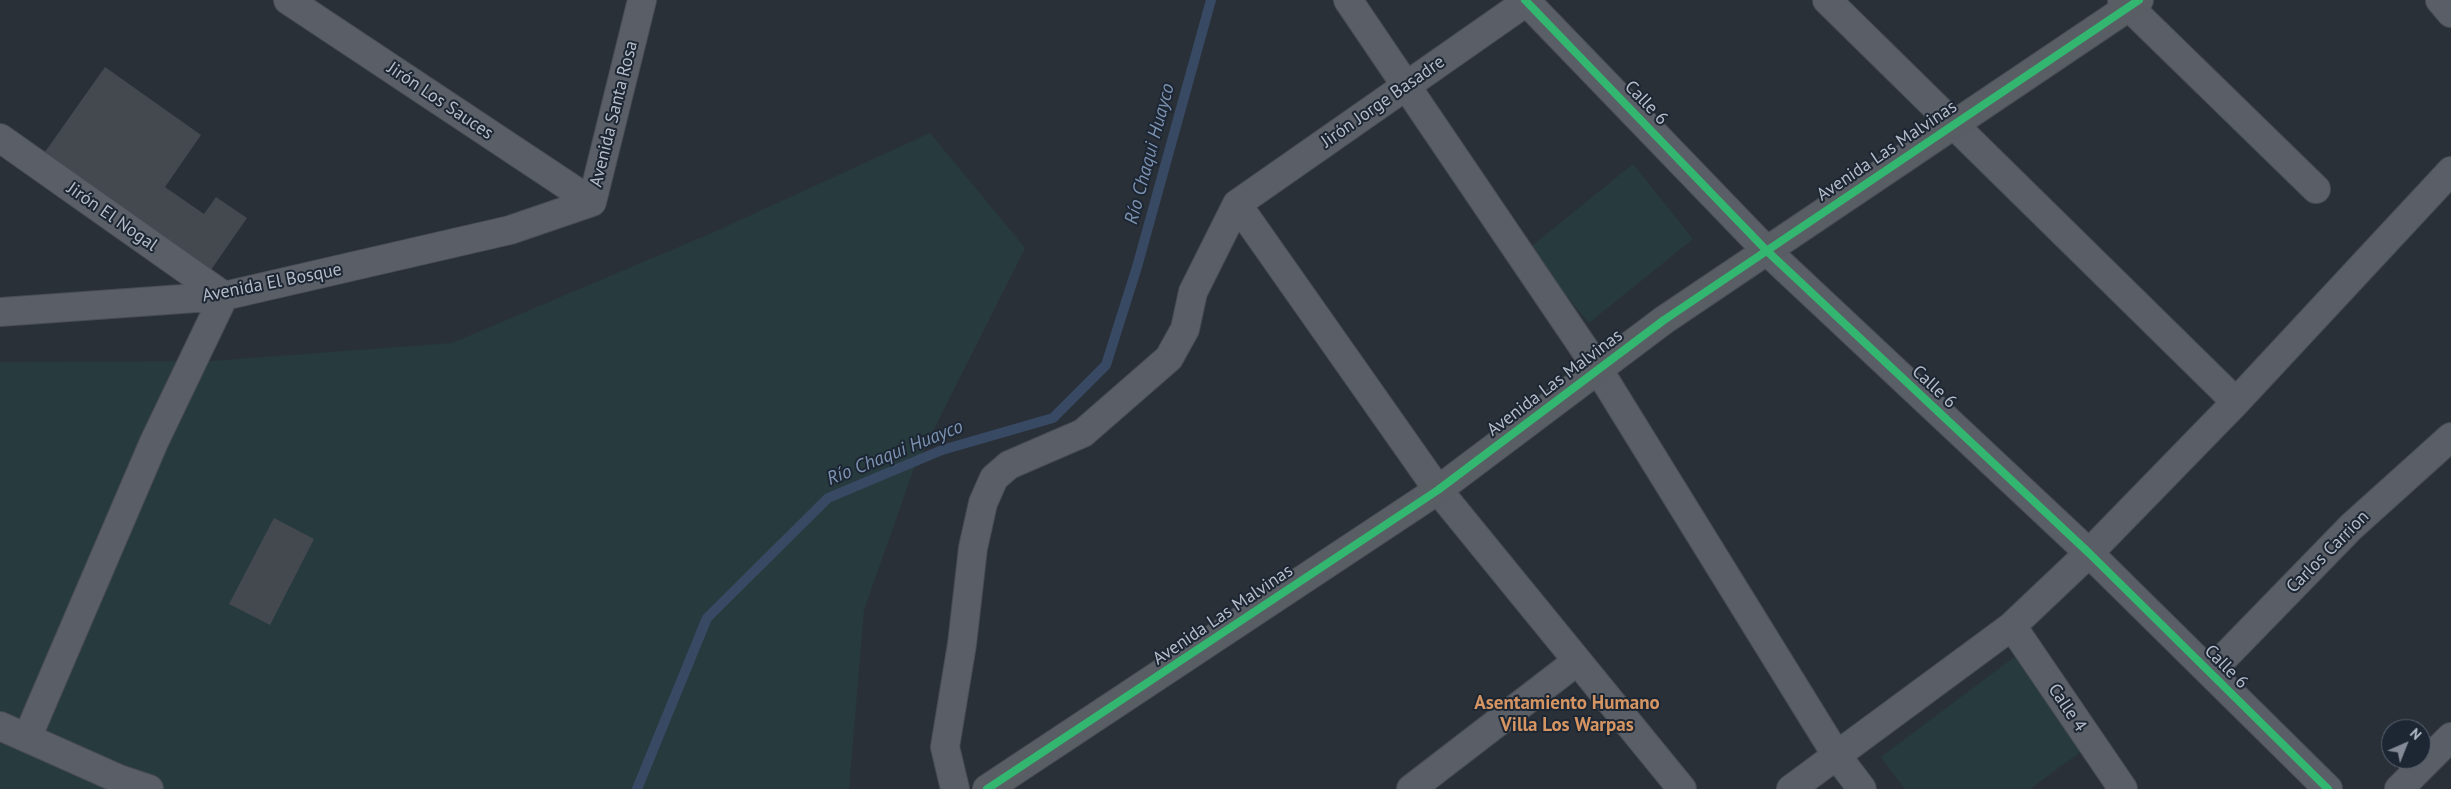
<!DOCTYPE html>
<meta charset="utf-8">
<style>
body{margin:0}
#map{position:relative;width:2451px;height:789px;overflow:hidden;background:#2a3038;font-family:"PT Sans",sans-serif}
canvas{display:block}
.north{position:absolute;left:2381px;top:719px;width:50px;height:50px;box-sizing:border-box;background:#1d2633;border:1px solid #59626f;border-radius:50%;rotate:44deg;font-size:14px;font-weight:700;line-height:20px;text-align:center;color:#b4bcc9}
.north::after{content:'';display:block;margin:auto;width:18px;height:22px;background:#848b96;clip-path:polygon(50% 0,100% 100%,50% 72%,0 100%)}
</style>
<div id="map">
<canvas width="2451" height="789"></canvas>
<div class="north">N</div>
</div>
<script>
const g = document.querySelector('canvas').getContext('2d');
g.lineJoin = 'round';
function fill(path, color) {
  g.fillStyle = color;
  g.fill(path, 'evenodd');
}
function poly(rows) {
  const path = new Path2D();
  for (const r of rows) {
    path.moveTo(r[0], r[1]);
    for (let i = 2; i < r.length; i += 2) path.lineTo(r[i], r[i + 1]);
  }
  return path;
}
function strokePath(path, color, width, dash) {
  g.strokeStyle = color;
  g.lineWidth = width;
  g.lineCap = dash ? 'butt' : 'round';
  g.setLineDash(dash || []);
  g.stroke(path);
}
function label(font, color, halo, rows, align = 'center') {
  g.font = font + ' "PT Sans",sans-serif';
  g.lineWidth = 4;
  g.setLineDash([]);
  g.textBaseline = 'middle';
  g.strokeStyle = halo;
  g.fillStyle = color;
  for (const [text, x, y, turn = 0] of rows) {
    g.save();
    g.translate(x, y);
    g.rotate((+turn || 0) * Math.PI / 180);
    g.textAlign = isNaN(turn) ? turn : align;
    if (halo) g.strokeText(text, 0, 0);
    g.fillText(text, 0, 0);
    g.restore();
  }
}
fill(poly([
 [930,133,1025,248,913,471,864,610,849,789,0,789,0,362,211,361,452,343,714,232],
 [1633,164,1693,239,1589,323,1528,249],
 [2017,655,2086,748,2030,789,1905,789,1881,757]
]), '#273a3e');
strokePath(poly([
 [637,789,707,618,828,498,942,450,1053,418,1106,365,1137,267,1211,0]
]), '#384963', 10);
fill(poly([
 [105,67,201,135,165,187,204,214,216,197,247,218,206,277,40,159],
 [274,518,314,539,270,625,229,604]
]), '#444950');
const street = poly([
 [288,0,592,202],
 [1348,0,1598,369,1837,756,1862,789],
 [1525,0,1767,251,2089,553,2328,789],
 [1827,0,2236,402],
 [2122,0,2316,189],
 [2440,0,2451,13],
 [0,138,224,296,154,442,27,738],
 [1237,204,1438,490,1682,789],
 [0,312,224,296,510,230,592,202,642,0],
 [2012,626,2123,789],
 [2210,672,2351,527,2451,437],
 [0,726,119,779,149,789],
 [955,789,945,747,962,644,973,548,983,503,994,478,1009,465,1083,433,1169,358,1185,329,1193,292,1237,204,1529,0],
 [1411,789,1576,662],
 [1791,789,2012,626,2089,553,2236,402,2451,171],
 [2399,789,2451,737]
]);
const secondary = poly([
 [987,789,1438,490,1664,320,2139,0]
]);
strokePath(street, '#484c53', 30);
strokePath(secondary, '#484c53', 30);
strokePath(street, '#5a5e66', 28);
strokePath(secondary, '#595d64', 28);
strokePath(poly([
 [1525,0,1767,251,2089,553,2328,789],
 [987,789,1438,490,1664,320,2139,0]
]), '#33b770', 8);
label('18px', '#b4bcc9', '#1d2633', [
 ["Jirón Los Sauces",440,101,34],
 ["Jirón Jorge Basadre",1383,102,-35],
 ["Calle 6",1646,103,46],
 ["Avenida Santa Rosa",614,114,-76],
 ["Avenida Las Malvinas",1887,151,-34],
 ["Jirón El Nogal",112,217,35],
 ["Avenida El Bosque",272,283,-11],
 ["Avenida Las Malvinas",1555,383,-37],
 ["Calle 6",1934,387,43],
 ["Carlos Carrion",2328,552,-45],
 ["Avenida Las Malvinas",1223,615,-34],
 ["Calle 6",2226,667,45],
 ["Calle 4",2067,708,56]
]);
label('italic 19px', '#7c92b1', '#1d2633', [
 ["Río Chaqui Huayco",1150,154,-75],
 ["Río Chaqui Huayco",895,453,-22]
]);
label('bold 19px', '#d59563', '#1d2633', [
 ["Asentamiento Humano",1567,704],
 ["Villa Los Warpas",1567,726]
]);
</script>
